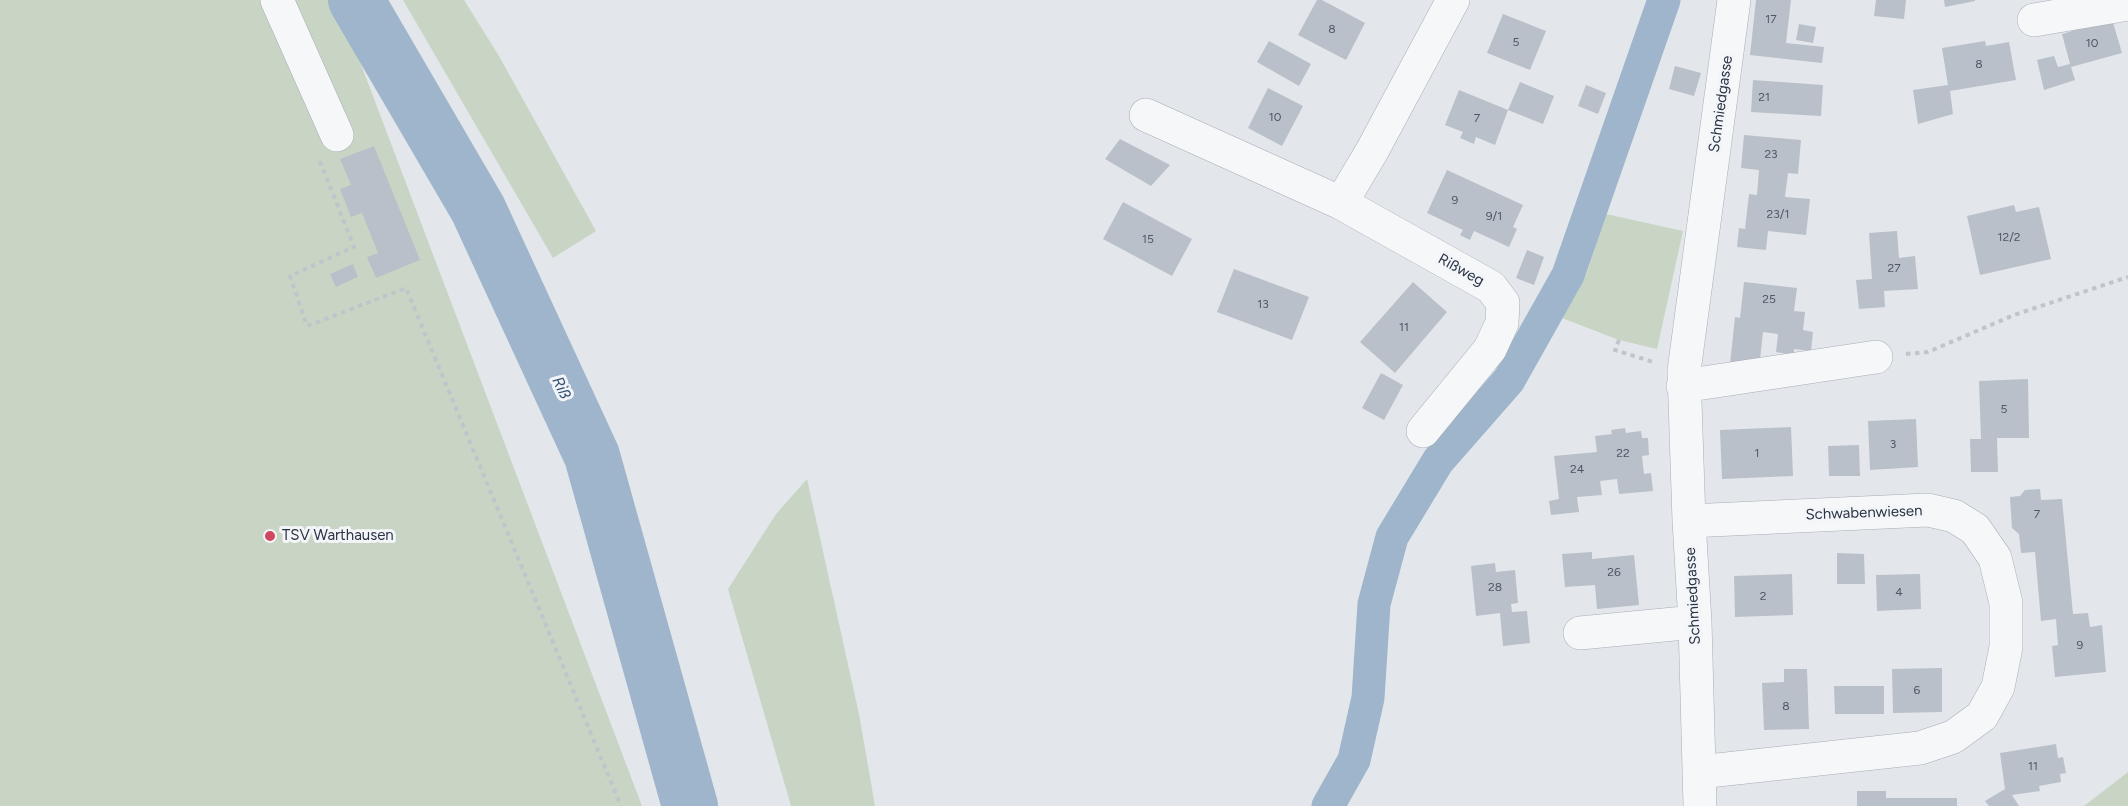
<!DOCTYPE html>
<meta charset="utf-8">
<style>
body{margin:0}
canvas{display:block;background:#e3e6eb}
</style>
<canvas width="2128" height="806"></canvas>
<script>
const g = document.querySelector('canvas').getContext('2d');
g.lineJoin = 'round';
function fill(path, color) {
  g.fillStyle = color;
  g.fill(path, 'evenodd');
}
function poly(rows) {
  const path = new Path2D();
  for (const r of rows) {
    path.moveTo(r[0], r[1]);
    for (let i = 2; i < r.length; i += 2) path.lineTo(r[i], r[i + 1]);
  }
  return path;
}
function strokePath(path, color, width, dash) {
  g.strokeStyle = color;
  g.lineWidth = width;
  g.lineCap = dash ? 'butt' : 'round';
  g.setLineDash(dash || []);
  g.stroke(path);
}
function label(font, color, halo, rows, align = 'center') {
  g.font = font + ' Figtree,sans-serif';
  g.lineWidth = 6;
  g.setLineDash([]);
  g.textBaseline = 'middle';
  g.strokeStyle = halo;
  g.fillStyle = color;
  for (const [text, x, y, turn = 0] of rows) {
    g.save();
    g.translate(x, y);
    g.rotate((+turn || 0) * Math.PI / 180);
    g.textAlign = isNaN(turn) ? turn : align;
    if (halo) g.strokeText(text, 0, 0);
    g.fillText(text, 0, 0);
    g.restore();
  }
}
fill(poly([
 [0,0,334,0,340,9,642,806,0,806],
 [403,0,464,0,499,56,596,231,553,258],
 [1606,214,1683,231,1657,349,1619,340,1562,318,1587,272],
 [807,479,859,714,875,806,791,806,728,589,776,514],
 [2128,772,2128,806,2084,806]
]), '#c9d5c4');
strokePath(poly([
 [1328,806,1354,760,1368,698,1374,604,1392,537,1438,461,1509,380,1568,275,1664,0]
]), '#9eb5cc', 33);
strokePath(poly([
 [356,0,478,209,592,456,690,806]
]), '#9eb5cc', 56);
fill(poly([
 [1317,0,1322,0,1365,23,1346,60,1298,35],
 [1756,0,1791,0,1786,43,1824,47,1822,63,1750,55],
 [1876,0,1906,0,1904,19,1874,16],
 [1944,0,1975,0,1975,1,1945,7],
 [1503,14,1546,31,1530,70,1487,53],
 [2112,19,2122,53,2071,67,2075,80,2044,90,2037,60,2054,56,2058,67,2070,64,2062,34],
 [1799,24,1816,27,1813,43,1796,40],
 [1269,41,1311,64,1299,86,1257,62],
 [1985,41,1986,46,2009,42,2016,80,1950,91,1953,114,1918,124,1913,90,1948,85,1942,48],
 [1675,66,1701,73,1694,96,1669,89],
 [1753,80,1823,85,1821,116,1751,112],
 [1520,82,1554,96,1543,124,1508,110,1495,145,1476,137,1474,144,1460,138,1463,132,1445,125,1459,90,1508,110],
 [1586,85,1606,93,1598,114,1578,106],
 [1268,88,1303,106,1282,146,1248,128],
 [1744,135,1801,140,1798,174,1788,173,1785,197,1810,199,1806,235,1768,231,1766,250,1737,247,1739,228,1745,229,1749,194,1757,195,1759,170,1741,168],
 [1120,139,1170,165,1151,186,1105,159],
 [374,146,420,260,376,278,367,257,378,253,362,213,351,217,340,189,351,185,340,159],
 [1447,170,1523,205,1513,227,1517,229,1509,247,1474,231,1470,240,1460,235,1463,230,1427,213],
 [1123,202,1192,239,1172,276,1103,239],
 [2014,205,2016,212,2039,207,2051,259,1980,275,1967,216],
 [1897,231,1899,258,1915,256,1918,289,1884,291,1885,307,1859,309,1856,280,1872,279,1869,233],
 [1527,250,1544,257,1534,285,1516,278],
 [353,264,358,277,336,287,330,274],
 [1234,269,1309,297,1292,340,1217,312],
 [1413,282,1447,312,1395,373,1360,342],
 [1744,282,1797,288,1794,311,1805,312,1803,330,1813,332,1811,351,1794,349,1794,355,1776,352,1778,334,1763,332,1760,360,1730,364,1735,317,1740,318],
 [1381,373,1403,385,1384,420,1362,408],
 [2028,379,2029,438,1997,438,1998,472,1971,472,1970,439,1981,439,1979,381],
 [1916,419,1918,467,1870,470,1868,421],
 [1791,427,1793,476,1722,479,1720,430],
 [1625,428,1626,433,1641,431,1642,438,1648,438,1649,455,1642,456,1644,474,1651,473,1653,491,1619,494,1617,479,1600,481,1602,495,1577,497,1579,512,1551,515,1549,501,1559,499,1554,456,1597,452,1595,436,1612,434,1611,430],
 [1859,445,1860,476,1829,476,1828,446],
 [2040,489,2041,500,2062,499,2073,614,2088,613,2090,627,2102,625,2106,672,2055,677,2052,646,2058,645,2056,619,2041,621,2035,552,2021,553,2019,534,2012,528,2010,497,2020,496,2025,490],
 [1592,552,1592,559,1634,555,1639,605,1597,609,1595,585,1565,587,1562,554],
 [1837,553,1864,554,1865,584,1837,584],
 [1495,563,1496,572,1515,570,1518,603,1511,604,1512,612,1527,611,1530,643,1503,646,1500,613,1476,616,1471,566],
 [1792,574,1793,615,1735,617,1734,576],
 [1920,574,1921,609,1877,611,1876,575],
 [1942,668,1942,712,1893,713,1892,669],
 [1784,669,1807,669,1809,729,1764,730,1762,683,1784,682],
 [1834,686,1884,686,1884,714,1835,714],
 [2056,744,2058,758,2063,757,2066,773,2060,774,2061,782,2039,786,2040,791,2012,795,2019,806,1989,806,1985,801,2005,789,2000,753],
 [1857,791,1886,791,1886,798,1957,798,1957,806,1857,806]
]), '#bac0c9');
const minor = poly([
 [277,0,337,135],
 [2034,20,2128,4],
 [1146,115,1341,203],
 [1683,386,1876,357],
 [1423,431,1490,349,1502,323,1503,303,1491,287,1341,203,1372,151,1453,0],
 [1689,521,1928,510,1954,516,1975,529,1995,558,2006,603,2006,647,1998,687,1982,716,1953,737,1920,748,1699,772],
 [1580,633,1695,622],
 [1700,806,1695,622,1689,521,1684,371,1734,0]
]);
strokePath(minor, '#a8adb6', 34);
strokePath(poly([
 [320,161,354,247,290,276,307,326,406,288,621,806],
 [1619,340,1615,350,1653,362],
 [1906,354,1928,352,2014,315,2128,277]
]), '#c1c4ca', 4, [4.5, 4.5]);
strokePath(minor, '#f6f7f9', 33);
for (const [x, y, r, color] of [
 [270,536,6,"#d1475e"]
]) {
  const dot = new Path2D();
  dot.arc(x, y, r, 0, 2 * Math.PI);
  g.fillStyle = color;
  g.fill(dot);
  strokePath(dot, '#f3f5f8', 2);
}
label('12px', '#4e5765', null, [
 ["17",1771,19],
 ["8",1332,29],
 ["5",1516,42],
 ["10",2092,43],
 ["8",1979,64],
 ["21",1764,97],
 ["10",1275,117],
 ["7",1477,118],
 ["23",1771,154],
 ["9",1455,200],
 ["23/1",1778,214],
 ["9/1",1494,216],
 ["12/2",2009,237],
 ["15",1148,239],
 ["27",1894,268],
 ["25",1769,299],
 ["13",1263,304],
 ["11",1404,327],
 ["5",2004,409],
 ["3",1893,444],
 ["22",1623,453],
 ["1",1757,453],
 ["24",1577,469],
 ["7",2037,514],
 ["26",1614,572],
 ["28",1495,587],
 ["4",1899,592],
 ["2",1763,596],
 ["9",2080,645],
 ["6",1917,690],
 ["8",1786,706],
 ["11",2033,766]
]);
label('15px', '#2a3444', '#f3f5f8', [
 ["Schmiedgasse",1721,104,-82],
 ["Rißweg",1461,270,29],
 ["Schwabenwiesen",1864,513,-2],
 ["Schmiedgasse",1693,596,-93]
]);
label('15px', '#2a3444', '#f3f5f8', [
 ["TSV Warthausen",282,536]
], 'left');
label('italic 16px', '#335379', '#f3f5f8', [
 ["Riß",561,388,65]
]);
</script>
